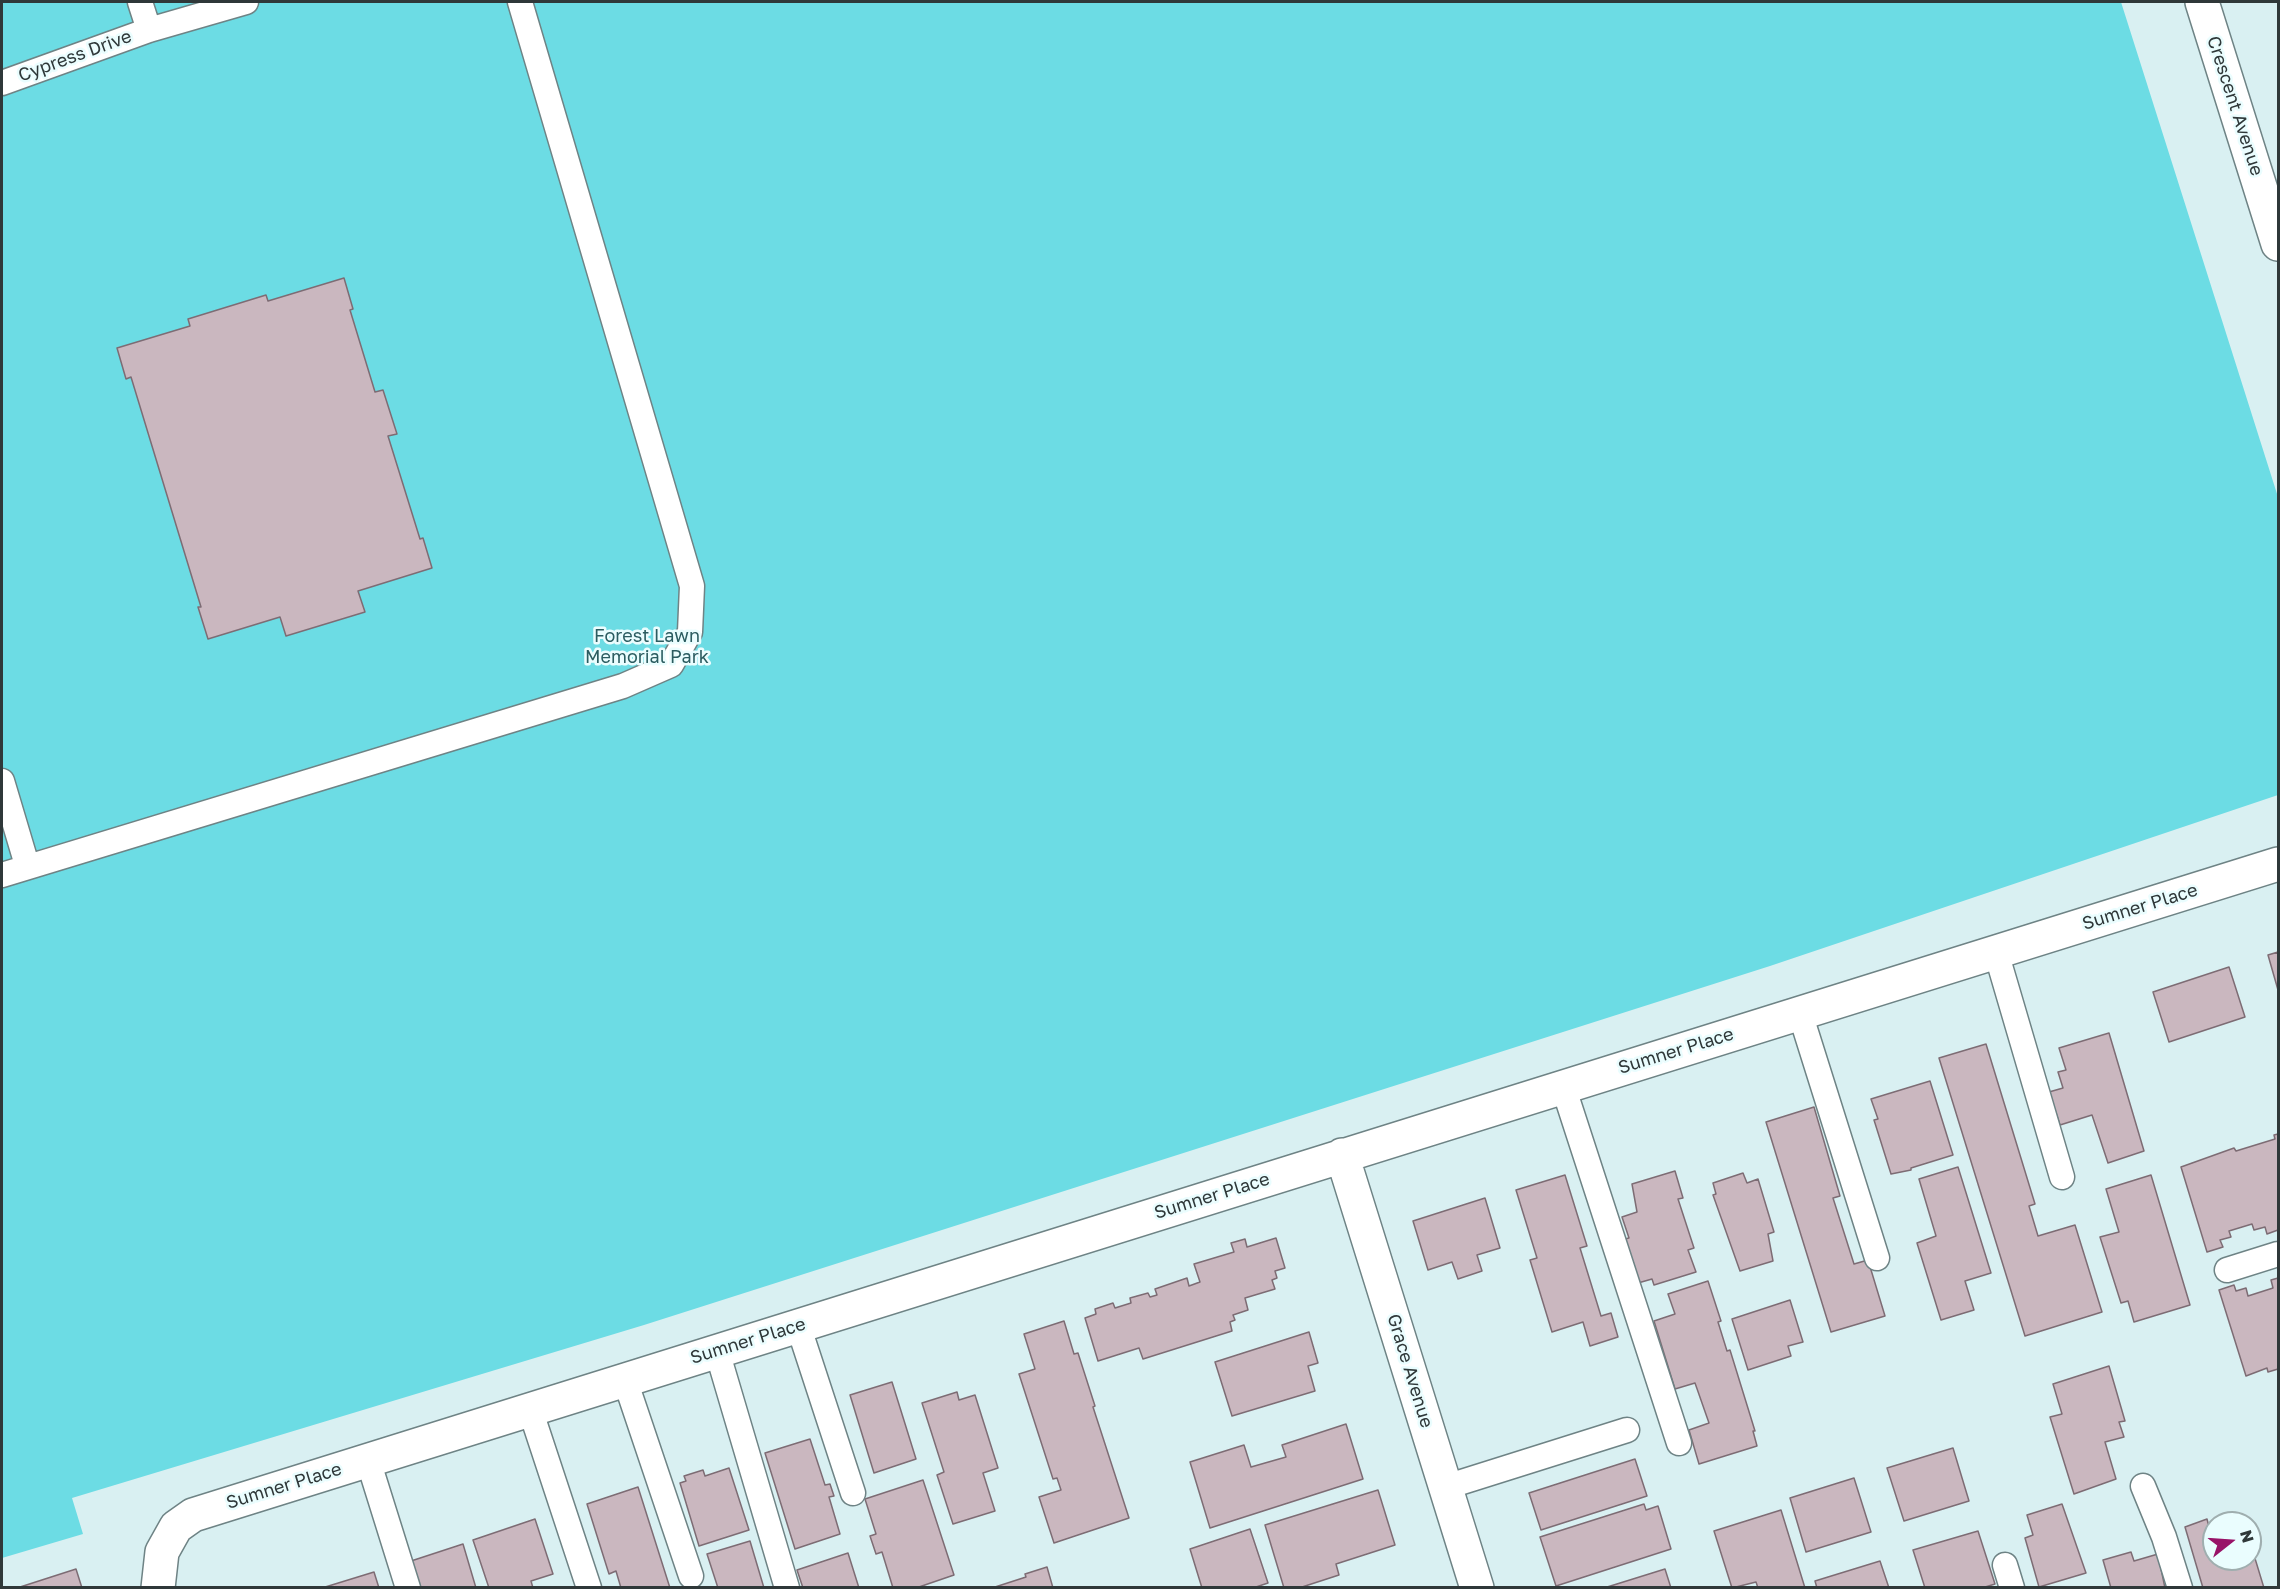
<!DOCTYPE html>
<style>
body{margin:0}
#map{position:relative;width:2280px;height:1589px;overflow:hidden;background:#d9f0f2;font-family:"Golos Text",sans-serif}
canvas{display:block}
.frame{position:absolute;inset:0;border:3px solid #2f3839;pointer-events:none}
.north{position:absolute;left:2202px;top:1511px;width:60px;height:60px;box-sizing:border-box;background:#eafdfe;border:2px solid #9faeaf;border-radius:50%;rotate:73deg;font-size:16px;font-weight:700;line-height:24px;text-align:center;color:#2f3839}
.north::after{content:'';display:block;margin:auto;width:21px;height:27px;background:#981368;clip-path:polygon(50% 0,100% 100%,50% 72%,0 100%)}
</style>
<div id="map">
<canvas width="2280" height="1589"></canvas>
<div class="frame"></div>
<div class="north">N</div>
</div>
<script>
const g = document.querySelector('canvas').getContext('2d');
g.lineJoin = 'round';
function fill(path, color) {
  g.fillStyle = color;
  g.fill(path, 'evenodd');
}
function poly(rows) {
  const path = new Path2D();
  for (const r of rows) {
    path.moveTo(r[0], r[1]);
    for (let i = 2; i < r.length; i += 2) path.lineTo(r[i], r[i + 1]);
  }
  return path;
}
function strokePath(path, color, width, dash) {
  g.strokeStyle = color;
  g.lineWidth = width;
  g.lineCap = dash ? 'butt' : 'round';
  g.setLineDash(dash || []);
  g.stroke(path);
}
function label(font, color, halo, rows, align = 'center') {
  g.font = font + ' "Golos Text",sans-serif';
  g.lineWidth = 5;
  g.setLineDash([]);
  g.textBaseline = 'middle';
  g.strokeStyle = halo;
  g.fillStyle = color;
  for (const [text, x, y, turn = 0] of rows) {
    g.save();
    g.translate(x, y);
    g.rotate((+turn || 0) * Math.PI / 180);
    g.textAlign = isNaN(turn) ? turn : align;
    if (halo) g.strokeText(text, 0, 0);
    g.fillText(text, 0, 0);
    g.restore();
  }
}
fill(poly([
 [2,2,2121,2,2278,497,2278,795,1770,966,644,1325,72,1498,83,1534,2,1558]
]), '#6cdce4');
const building = poly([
 [344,278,353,309,350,310,375,392,383,390,397,434,388,436,420,539,423,538,432,568,358,591,365,612,286,636,280,617,208,639,198,607,201,607,131,377,126,379,117,348,190,326,188,319,266,295,268,301,344,278],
 [2278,952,2278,990,2268,955,2278,952],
 [2229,967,2245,1017,2169,1042,2153,992,2229,967],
 [2109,1033,2144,1151,2108,1163,2092,1115,2060,1125,2049,1092,2063,1088,2058,1072,2066,1070,2059,1048,2109,1033],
 [1986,1044,2035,1204,2029,1206,2038,1236,2075,1225,2102,1312,2025,1336,1939,1058,1986,1044],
 [1930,1081,1953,1155,1911,1168,1911,1170,1891,1174,1874,1120,1878,1119,1871,1099,1930,1081],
 [1814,1107,1840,1196,1833,1198,1854,1264,1868,1260,1885,1316,1831,1332,1766,1122,1814,1107],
 [2278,1134,2278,1230,2267,1234,2265,1227,2254,1230,2252,1224,2229,1231,2231,1237,2220,1240,2223,1247,2207,1252,2181,1167,2234,1148,2236,1151,2275,1139,2274,1135,2278,1134],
 [1958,1167,1991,1273,1965,1281,1974,1310,1941,1320,1917,1243,1936,1236,1919,1179,1958,1167],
 [1675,1171,1683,1198,1678,1199,1694,1248,1688,1250,1696,1272,1654,1285,1652,1279,1638,1283,1625,1239,1629,1238,1622,1217,1637,1212,1632,1184,1675,1171],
 [1743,1173,1747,1183,1758,1179,1774,1232,1768,1234,1773,1261,1740,1271,1713,1195,1716,1194,1713,1183,1743,1173],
 [1565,1175,1587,1246,1580,1248,1601,1316,1611,1313,1618,1337,1590,1346,1583,1322,1552,1332,1530,1260,1537,1258,1516,1190,1565,1175],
 [2151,1175,2190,1305,2134,1322,2128,1301,2121,1303,2100,1237,2119,1232,2106,1189,2151,1175],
 [1485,1198,1500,1248,1477,1255,1482,1271,1458,1279,1452,1262,1428,1270,1413,1221,1485,1198],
 [1276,1238,1285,1268,1275,1271,1277,1278,1272,1280,1275,1289,1245,1298,1248,1310,1233,1315,1235,1320,1230,1322,1232,1331,1143,1359,1139,1348,1098,1361,1085,1318,1096,1314,1095,1309,1113,1303,1115,1308,1131,1303,1130,1298,1148,1293,1150,1297,1157,1295,1155,1289,1187,1278,1189,1286,1200,1282,1194,1264,1234,1252,1231,1243,1245,1239,1247,1247,1276,1238],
 [2278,1278,2278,1369,2268,1372,2267,1368,2246,1376,2219,1290,2234,1285,2236,1291,2246,1288,2248,1296,2273,1288,2271,1280,2278,1278],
 [1708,1281,1721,1321,1718,1322,1727,1351,1730,1350,1755,1431,1753,1431,1757,1446,1699,1464,1689,1430,1709,1423,1695,1383,1675,1389,1654,1321,1675,1314,1668,1294,1708,1281],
 [1790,1300,1803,1342,1788,1346,1791,1356,1748,1370,1732,1319,1790,1300],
 [1064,1321,1074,1354,1078,1353,1095,1406,1093,1407,1129,1518,1054,1543,1039,1497,1061,1490,1057,1478,1053,1479,1019,1374,1035,1369,1024,1334,1064,1321],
 [1309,1332,1318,1363,1308,1366,1315,1391,1232,1416,1215,1362,1309,1332],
 [2109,1366,2125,1421,2119,1422,2124,1437,2105,1442,2116,1479,2074,1494,2050,1417,2062,1414,2053,1384,2109,1366],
 [892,1382,916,1459,874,1473,850,1395,892,1382],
 [957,1392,959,1400,975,1395,998,1468,983,1473,995,1511,953,1524,937,1475,944,1472,922,1403,957,1392],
 [1346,1424,1363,1479,1210,1528,1190,1462,1244,1445,1251,1467,1286,1457,1282,1445,1346,1424],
 [810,1439,825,1485,830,1484,834,1496,829,1497,840,1534,795,1549,765,1453,810,1439],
 [1953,1448,1969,1501,1904,1521,1887,1468,1953,1448],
 [1635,1459,1647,1496,1541,1530,1529,1493,1635,1459],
 [729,1468,749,1530,699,1546,680,1483,686,1481,684,1476,703,1470,705,1476,729,1468],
 [1854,1478,1871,1532,1806,1552,1790,1498,1854,1478],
 [923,1480,954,1575,916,1588,893,1588,882,1552,876,1554,870,1536,876,1534,865,1499,923,1480],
 [638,1487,670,1588,621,1588,616,1571,609,1574,587,1504,638,1487],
 [1378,1490,1395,1545,1336,1564,1339,1575,1299,1588,1284,1588,1265,1525,1378,1490],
 [1644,1504,1646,1510,1658,1506,1671,1549,1556,1586,1540,1537,1644,1504],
 [2062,1504,2086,1573,2039,1587,2025,1538,2033,1535,2027,1515,2062,1504],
 [1781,1510,1805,1588,1758,1588,1756,1582,1732,1588,1714,1531,1781,1510],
 [535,1519,553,1574,531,1581,533,1588,489,1588,473,1540,535,1519],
 [2207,1519,2210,1531,2214,1530,2214,1559,2250,1559,2250,1542,2264,1588,2203,1588,2185,1527,2207,1519],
 [1250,1529,1268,1583,1253,1588,1202,1588,1190,1549,1250,1529],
 [1978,1531,1995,1584,1982,1588,1925,1588,1913,1550,1978,1531],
 [750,1541,764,1588,718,1588,707,1554,750,1541],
 [463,1544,476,1588,416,1588,408,1562,463,1544],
 [2131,1552,2134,1561,2158,1554,2165,1588,2111,1588,2103,1560,2131,1552],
 [848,1553,859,1588,803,1588,797,1570,848,1553],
 [1880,1561,1889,1588,1817,1588,1815,1581,1880,1561],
 [1047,1567,1053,1588,992,1588,1026,1577,1025,1574,1047,1567],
 [76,1569,82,1588,17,1588,76,1569],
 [1665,1569,1671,1588,1604,1588,1665,1569],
 [374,1572,379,1588,322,1588,374,1572]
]);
fill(building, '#cab7bf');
strokePath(building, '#7d6c74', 1.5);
const lane = poly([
 [140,2,149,30],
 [2,83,149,30,246,2],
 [2,781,27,865],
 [2,875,623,686,671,665,690,632,692,586,520,2],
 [1996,952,2062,1177],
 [1800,1013,1877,1258],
 [1563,1086,1679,1443],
 [2227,1270,2278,1254],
 [798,1325,853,1493],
 [717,1351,787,1588],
 [625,1380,691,1576],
 [530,1409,589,1588],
 [368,1460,408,1588],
 [2143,1486,2164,1537,2180,1588],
 [1446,1487,1627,1430],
 [2005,1565,2012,1588]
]);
const street = poly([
 [1342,1155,1477,1588],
 [158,1588,162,1552,176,1527,193,1515,2278,864]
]);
const secondary = poly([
 [2202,2,2278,244]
]);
strokePath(lane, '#6e8385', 27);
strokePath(street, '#6e8385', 36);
strokePath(secondary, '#6e8385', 36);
strokePath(lane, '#fff', 24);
strokePath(street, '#fff', 33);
strokePath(secondary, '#fff', 33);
label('18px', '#2f3839', '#eafdfe', [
 ["Cypress Drive",75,56,-20],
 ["Crescent Avenue",2235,106,72],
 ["Sumner Place",2140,907,-17],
 ["Sumner Place",1676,1051,-17],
 ["Sumner Place",1212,1196,-17],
 ["Sumner Place",748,1341,-17],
 ["Grace Avenue",1410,1371,73],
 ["Sumner Place",284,1486,-17]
]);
label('18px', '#2b5c60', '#eafdfe', [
 ["Forest Lawn",647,636],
 ["Memorial Park",647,657]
]);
</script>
